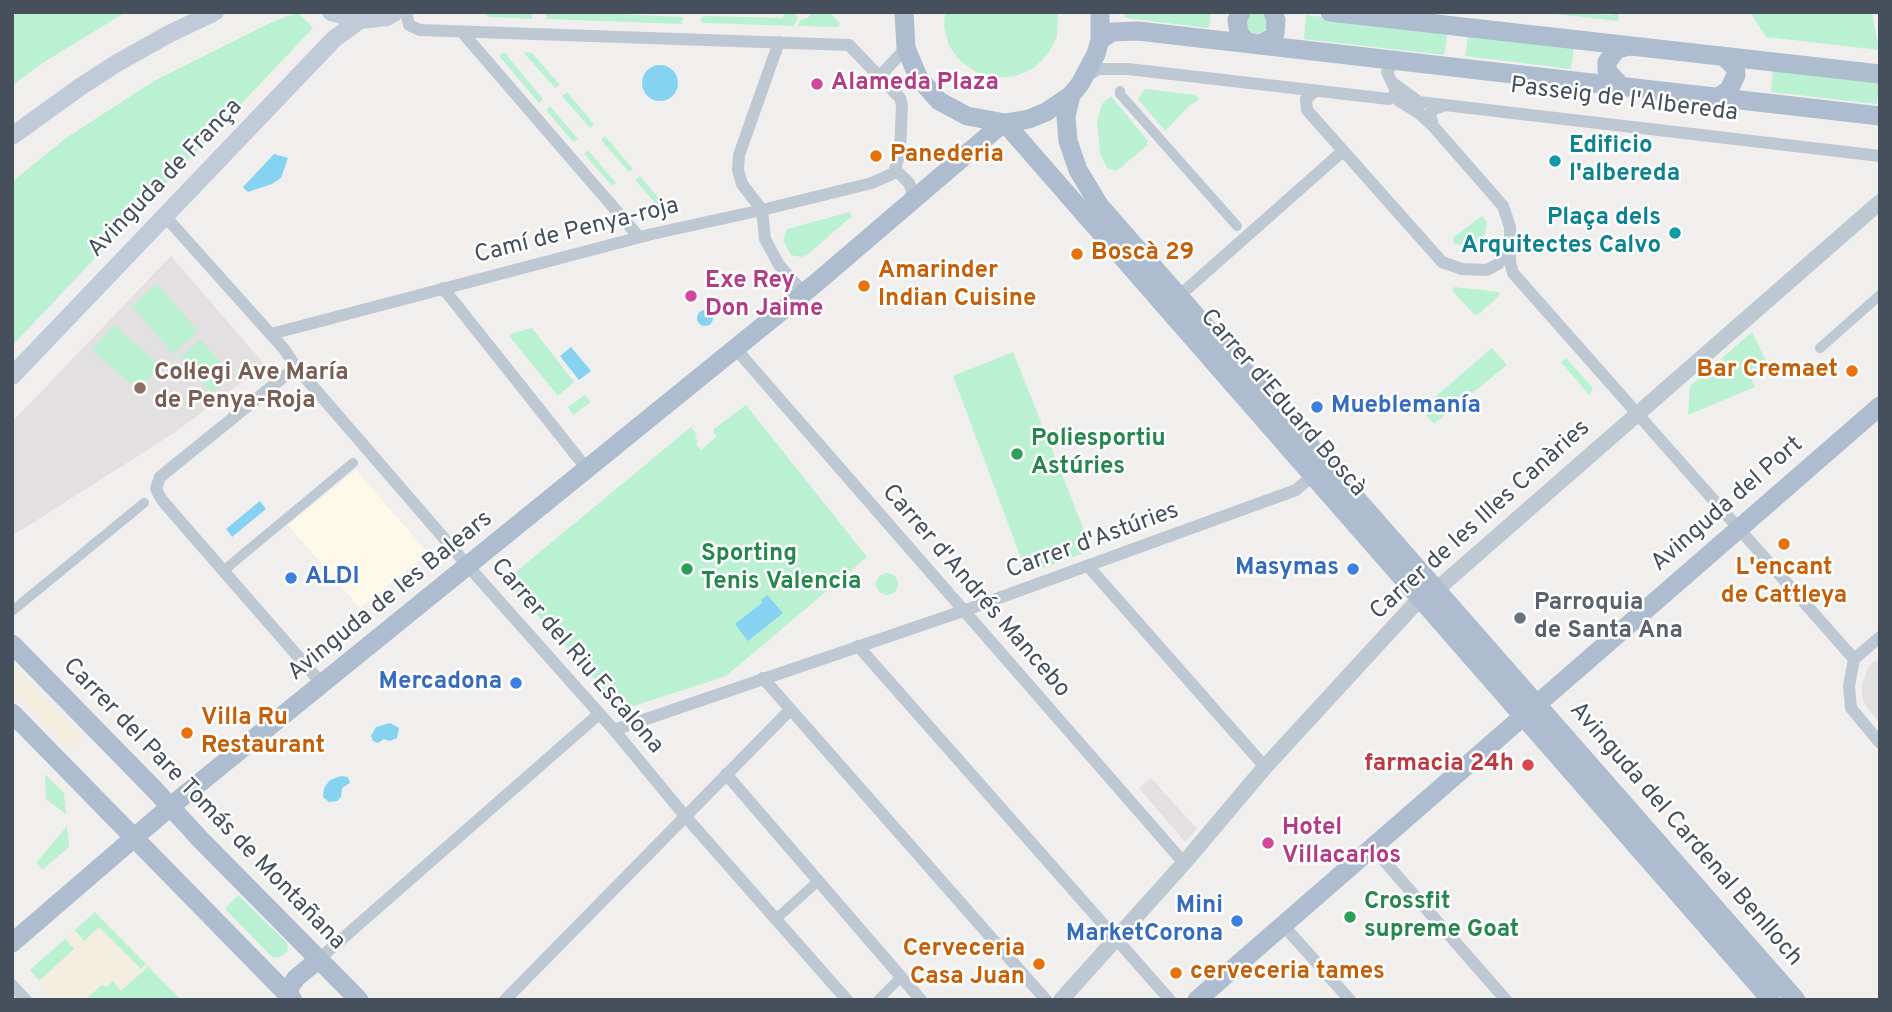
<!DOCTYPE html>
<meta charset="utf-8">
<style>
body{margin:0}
#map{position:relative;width:1892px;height:1012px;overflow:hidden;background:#f1efee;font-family:Overpass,sans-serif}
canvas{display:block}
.frame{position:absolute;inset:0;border:14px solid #46505d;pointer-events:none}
</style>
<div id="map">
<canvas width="1892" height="1012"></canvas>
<div class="frame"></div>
</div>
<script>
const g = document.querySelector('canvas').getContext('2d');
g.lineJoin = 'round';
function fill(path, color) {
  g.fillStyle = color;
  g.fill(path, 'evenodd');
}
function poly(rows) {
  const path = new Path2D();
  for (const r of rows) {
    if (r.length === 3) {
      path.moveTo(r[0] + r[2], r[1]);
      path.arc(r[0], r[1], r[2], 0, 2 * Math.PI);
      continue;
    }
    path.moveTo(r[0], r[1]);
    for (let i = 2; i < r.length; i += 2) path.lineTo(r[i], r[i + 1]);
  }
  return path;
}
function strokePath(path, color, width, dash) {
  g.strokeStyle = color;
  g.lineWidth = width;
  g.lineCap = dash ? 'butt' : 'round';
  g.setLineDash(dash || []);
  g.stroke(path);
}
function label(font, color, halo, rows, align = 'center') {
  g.font = font + ' Overpass,sans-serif';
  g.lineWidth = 5;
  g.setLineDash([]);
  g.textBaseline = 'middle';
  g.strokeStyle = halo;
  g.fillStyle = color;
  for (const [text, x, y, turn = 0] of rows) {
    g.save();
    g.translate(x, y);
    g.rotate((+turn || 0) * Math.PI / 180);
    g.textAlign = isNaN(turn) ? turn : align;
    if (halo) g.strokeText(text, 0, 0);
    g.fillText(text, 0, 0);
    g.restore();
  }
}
fill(poly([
 [356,470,428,553,360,608,288,525]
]), '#fdf8e7');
fill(poly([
 [171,256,265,365,174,433,12,536,12,422],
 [1880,657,1880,723,1868,709,1862,698,1862,685,1869,666],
 [1151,778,1197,829,1185,842,1139,788]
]), '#e2e0e0');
fill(poly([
 [1257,22,11],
 [12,12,126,12,41,64,12,86],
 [298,12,313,28,12,346,12,182,66,138,154,81,270,23],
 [481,12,532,12,532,19,490,17],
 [546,12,576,12,683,17,682,24,546,19],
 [784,12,793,12,798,18,794,26,704,23,700,20,704,16,783,18],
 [812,12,829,12,840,23,838,27,798,26,801,19,808,18],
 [945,12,1058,12,1057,36,1048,54,1034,68,1016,76,997,78,978,73,961,62,949,46,944,27],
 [1124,12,1211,12,1209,28,1125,18],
 [1556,12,1612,15,1613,12,1619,12,1618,21,1556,14],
 [1750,12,1872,12,1879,50,1766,37],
 [1306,15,1448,32,1444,55,1304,39],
 [1468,35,1574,47,1571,69,1465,56],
 [504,52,543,99,539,103,499,56],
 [523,52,532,53,560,85,555,88],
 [1773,70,1879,82,1877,104,1771,92],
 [1145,89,1196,95,1199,100,1189,106,1165,131,1138,99],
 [567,92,594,124,590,128,562,96],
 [1111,96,1148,141,1146,146,1118,170,1114,171,1107,168,1100,153,1097,122,1102,104],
 [550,106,578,139,573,142,546,110],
 [605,136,633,169,629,172,601,140],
 [588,150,616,183,612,186,584,154],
 [640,176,668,209,664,213,635,180],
 [850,212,852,216,807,255,801,257,791,255,783,240,787,229],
 [1482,216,1487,222,1483,245,1476,247,1455,244,1453,240,1455,236],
 [157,284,198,331,173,354,132,306],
 [1454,287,1498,292,1500,295,1480,313,1475,315,1452,291],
 [114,325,160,365,138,390,92,350],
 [532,328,574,382,558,396,510,337,510,334],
 [1752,332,1768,365,1749,374,1755,387,1688,415,1690,386],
 [200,339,232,376,212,393,180,357],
 [1492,348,1507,365,1434,424,1421,409],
 [1013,352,1092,550,1027,574,953,376],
 [1566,358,1593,388,1589,395,1561,362],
 [585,395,591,402,573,415,568,407],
 [746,405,867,557,726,676,622,710,506,580,691,427,697,434,695,437,698,442,696,444,701,450,716,437,713,430],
 [887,584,11],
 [45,774,64,793,66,814,46,799],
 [67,826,69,847,42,870,37,862],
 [238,895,287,943,288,951,279,958,272,957,225,909],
 [95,912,181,1000,56,1000,30,970]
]), '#baf1d3');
fill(poly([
 [12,663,85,736,70,751,12,692],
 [99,927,141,969,146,964,148,967,121,991,113,981,107,987,102,985,85,1000,56,1000,39,981,74,949,65,939,75,930,84,941]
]), '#f3eede');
fill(poly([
 [660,83,18],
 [274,154,288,158,281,178,272,184,248,192,243,187],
 [705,318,8],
 [571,347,591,371,579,380,560,356],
 [260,501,266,509,232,537,226,529],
 [767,595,783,613,748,641,735,624,762,603,761,600],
 [390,723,399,728,397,738,390,741,384,739,378,743,373,741,371,736,376,727],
 [341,776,348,777,350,783,342,788,341,797,337,801,329,802,323,797,324,788,330,780]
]), '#85d3f1');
strokePath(poly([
 [1120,91,1120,94,1237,226],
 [1820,348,1880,295],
 [223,571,353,463],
 [12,611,144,503],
 [776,919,817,882],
 [878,1000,901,977]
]), '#bec8d2', 10);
strokePath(poly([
 [406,12,409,25,420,30,849,45,900,98,902,105,900,152,894,173],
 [462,32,639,237],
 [779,42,739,155,738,170,742,184,762,210,765,239,779,265,804,293],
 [880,76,906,48],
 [1086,76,1099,69,1128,69,1389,99,1397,93,1387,72,1395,60],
 [1393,83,1419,102,1880,156],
 [1315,91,1306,99,1307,110,1442,262,1462,269,1487,270,1498,264,1509,248],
 [1399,101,1420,114,1432,125],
 [1445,105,1434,109,1430,113,1433,126,1503,206,1510,227,1510,262,1513,273,1854,659,1849,686,1851,708,1880,743],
 [894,173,899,173,909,183,912,191,911,200],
 [164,215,284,349,296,367,468,566,614,730,685,816,847,1000],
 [443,288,587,469],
 [1179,296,1343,151],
 [271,334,652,234,762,210,872,183,894,173],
 [735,348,1184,863],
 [296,367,160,477,156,489,162,500,187,529,322,684],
 [1088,566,1265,767],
 [858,646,1170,1000],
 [1854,659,1880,637],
 [763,678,1046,1000],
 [614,730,963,611,1296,490,1312,476],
 [726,774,921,1000],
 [1372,847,1506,1000],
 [1283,925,1350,1000],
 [318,960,599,714],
 [12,985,26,1000],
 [505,1000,790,710]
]), '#bec8d2', 12);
strokePath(poly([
 [1061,1000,1184,863,1265,767,1412,607,1444,583,1880,202]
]), '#bec8d2', 16);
strokePath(poly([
 [331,12,360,20,387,17,395,12],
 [12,136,80,87,117,63,169,34,215,12],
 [12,376,334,39,360,20]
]), '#c0cad9', 18);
strokePath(poly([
 [904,12,906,48,918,77,939,101,967,116,1005,123,1029,119,1046,112,1071,95,1080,84,1096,54,1100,40,1100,12],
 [1241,12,1237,20,1239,33,1247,42,1260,44,1272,38,1275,33,1276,20,1273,12],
 [1330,12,1880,74],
 [1100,40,1112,32,1138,31,1880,116],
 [1620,85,1607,71,1607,62,1617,49,1630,46],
 [1071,95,1066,117,1068,141,1078,170,1099,205,1796,1000],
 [1718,97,1729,90,1736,75,1735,67,1723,56],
 [1005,123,1771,1000],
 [12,644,155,790,200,839,359,1000],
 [12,713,293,1000],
 [12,943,171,806,816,283,1003,123],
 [289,996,290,987,296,978,318,960],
 [1197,1000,1880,406]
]), '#adbccf', 19);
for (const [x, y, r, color] of [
 [817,84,7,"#d1479c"],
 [876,156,7,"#e8710a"],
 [1555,161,7,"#0f9aa8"],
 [1675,233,7,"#0f9aa8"],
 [1077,254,7,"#e8710a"],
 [864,286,7,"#e8710a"],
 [691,296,7,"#d1479c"],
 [1852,371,7,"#e8710a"],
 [140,388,7,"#8d6e63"],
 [1317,407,7,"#3f7fe0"],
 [1017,454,7,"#2e9e5b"],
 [1784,544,7,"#e8710a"],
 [687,569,7,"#2e9e5b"],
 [1353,569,7,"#3f7fe0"],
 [291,578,7,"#3f7fe0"],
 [1520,618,7,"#6b7280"],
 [516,683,7,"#3f7fe0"],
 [187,733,7,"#e8710a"],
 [1528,765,7,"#e0444e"],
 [1268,843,7,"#d1479c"],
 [1350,917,7,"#2e9e5b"],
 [1237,921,7,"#3f7fe0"],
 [1039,964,7,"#e8710a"],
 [1176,973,7,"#e8710a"]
]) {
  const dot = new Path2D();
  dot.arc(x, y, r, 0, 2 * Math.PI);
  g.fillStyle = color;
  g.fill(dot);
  strokePath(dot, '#fff', 2.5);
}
label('bold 24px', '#b23c85', '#fff', [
 ["Alameda Plaza",831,84],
 ["Exe Rey",705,282],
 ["Don Jaime",705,310],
 ["Hotel",1282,829],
 ["Villacarlos",1282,857]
], 'left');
label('24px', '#46505d', '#fff', [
 ["Passeig de l'Albereda",1624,101,7],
 ["Avinguda de França",166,179,-46],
 ["Camí de Penya-roja",577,232,-14],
 ["Carrer d'Eduard Boscà",1282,404,49],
 ["Avinguda del Port",1728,505,-41],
 ["Carrer de les Illes Canàries",1481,521,-42],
 ["Carrer d'Astúries",1093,542,-20],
 ["Carrer d'Andrés Mancebo",975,592,49],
 ["Avinguda de les Balears",391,597,-39],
 ["Carrer del Riu Escalona",576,657,49],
 ["Carrer del Pare Tomás de Montañana",203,805,46],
 ["Avinguda del Cardenal Benlloch",1685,835,49]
]);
label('bold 24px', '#0d838f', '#fff', [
 ["Edificio",1569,147],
 ["l'albereda",1569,175],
 ["Plaça dels",1661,219,"right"],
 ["Arquitectes Calvo",1661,247,"right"]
], 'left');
label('bold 24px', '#c56008', '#fff', [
 ["Panederia",890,156],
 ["Boscà 29",1091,254],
 ["Amarinder",878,272],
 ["Indian Cuisine",878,300],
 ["Bar Cremaet",1838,371,"right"],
 ["L'encant",1784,569,"center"],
 ["de Cattleya",1784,597,"center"],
 ["Villa Ru",201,719],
 ["Restaurant",201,747],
 ["Cerveceria",1025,950,"right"],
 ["Casa Juan",1025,978,"right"],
 ["cerveceria tames",1190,973]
], 'left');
label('bold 24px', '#785e54', '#fff', [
 ["Col·legi Ave María",154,374],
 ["de Penya-Roja",154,402]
], 'left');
label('bold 24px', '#366cbe', '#fff', [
 ["Mueblemanía",1331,407,"left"],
 ["Masymas",1339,569],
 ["ALDI",305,578,"left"],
 ["Mercadona",502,683],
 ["Mini",1223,907],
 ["MarketCorona",1223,935]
], 'right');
label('bold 24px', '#27864d', '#fff', [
 ["Poliesportiu",1031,440],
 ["Astúries",1031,468],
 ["Sporting",701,555],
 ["Tenis Valencia",701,583],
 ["Crossfit",1364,903],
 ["supreme Goat",1364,931]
], 'left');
label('bold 24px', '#5b616d', '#fff', [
 ["Parroquia",1534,604],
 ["de Santa Ana",1534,632]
], 'left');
label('bold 24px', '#be3a42', '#fff', [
 ["farmacia 24h",1514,765]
], 'right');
</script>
